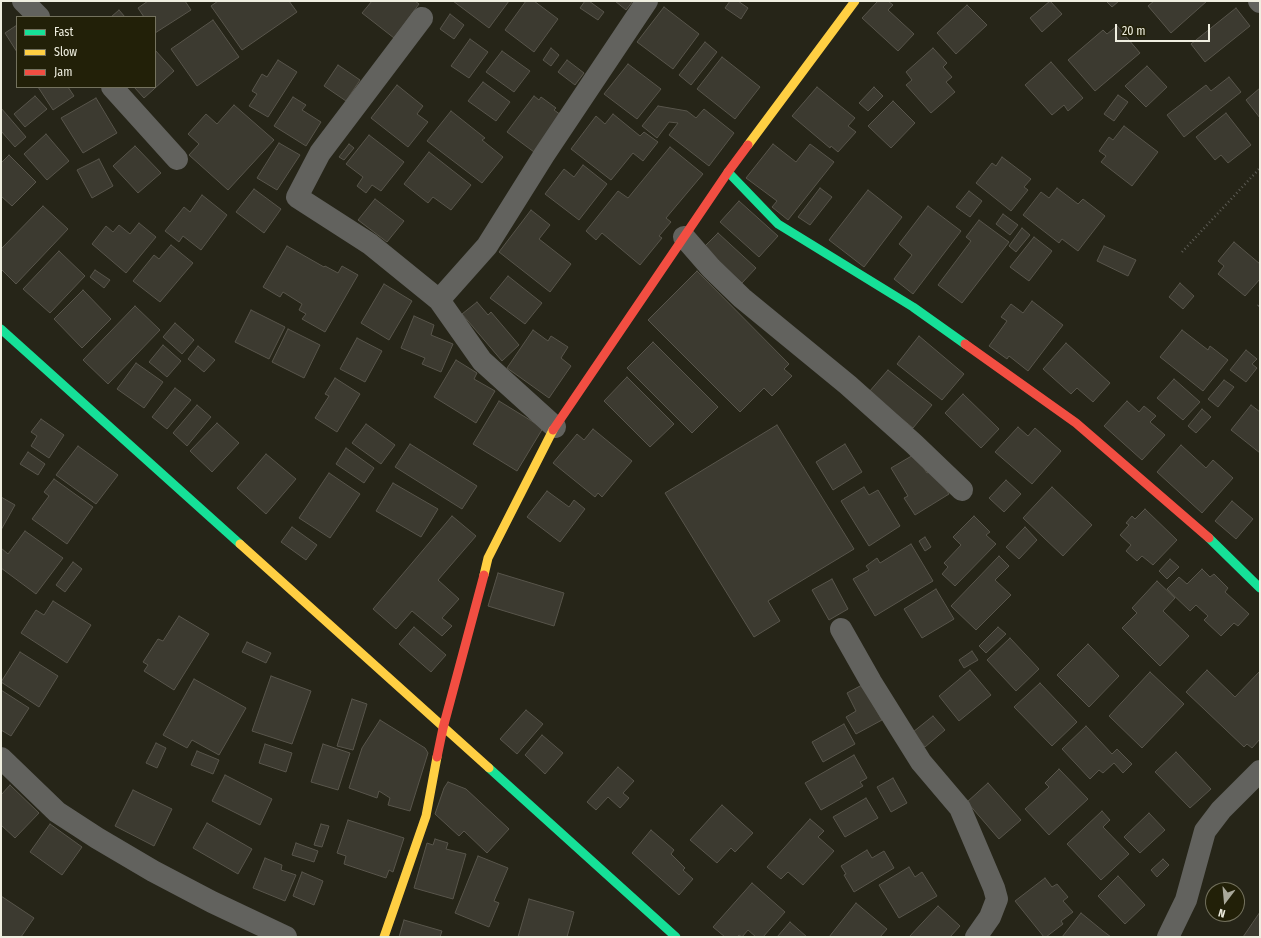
<!DOCTYPE html>
<style>
body{margin:0}
#map{position:relative;width:1261px;height:938px;overflow:hidden;background:#262518;font-family:"Fira Sans Condensed",sans-serif}
canvas{display:block}
.frame{position:absolute;inset:0;border:2px solid #efeee0;pointer-events:none}
.legend{position:absolute;left:16px;top:16px;width:140px;height:72px;box-sizing:border-box;background:#222008;border:1px solid #74725e;margin:0;padding:5px 7px;list-style:none;font-size:12px;color:#efeee0}
.legend li{display:flex;align-items:center;gap:8px;height:20px}
.legend b{width:20px;border:1px solid #74725e}
.north{position:absolute;left:1205px;top:882px;width:40px;height:40px;box-sizing:border-box;background:#222008;border:1px solid #74725e;border-radius:50%;rotate:196deg;font-size:11px;font-weight:700;line-height:16px;text-align:center;color:#efeee0}
.north::after{content:'';display:block;margin:auto;width:14px;height:18px;background:#a9a89a;clip-path:polygon(50% 0,100% 100%,50% 72%,0 100%)}
.scale{position:absolute;left:1115px;top:24px;width:95px;height:18px;box-sizing:border-box;border:2px solid #efeee0;border-top:0;padding-left:5px;font-size:12px;line-height:14px;white-space:nowrap;color:#efeee0;-webkit-text-stroke:3px #222008;paint-order:stroke}
</style>
<div id="map">
<canvas width="1261" height="938"></canvas>
<div class="frame"></div>
<ul class="legend">
<li><b style="height:5px;background:#16e098"></b>Fast</li>
<li><b style="height:5px;background:#ffcf43"></b>Slow</li>
<li><b style="height:5px;background:#f24e42"></b>Jam</li>
</ul>
<div class="north">N</div>
<div class="scale">20 m</div>
</div>
<script>
const g = document.querySelector('canvas').getContext('2d');
g.lineJoin = 'round';
function fill(path, color) {
  g.fillStyle = color;
  g.fill(path, 'evenodd');
}
function poly(rows) {
  const path = new Path2D();
  for (const r of rows) {
    path.moveTo(r[0], r[1]);
    for (let i = 2; i < r.length; i += 2) path.lineTo(r[i], r[i + 1]);
  }
  return path;
}
function strokePath(path, color, width, dash) {
  g.strokeStyle = color;
  g.lineWidth = width;
  g.lineCap = dash ? 'butt' : 'round';
  g.setLineDash(dash || []);
  g.stroke(path);
}
const building = poly([
 [148,1,185,1,191,10,155,33,155,17,144,17,138,8,148,1],
 [218,1,289,1,297,12,242,50,211,6,218,1],
 [372,1,415,1,419,4,394,38,362,13,372,1],
 [453,1,509,1,489,28,453,1],
 [526,1,534,1,558,19,534,52,505,30,526,1],
 [585,1,589,1,604,12,598,20,580,8,585,1],
 [615,1,633,1,626,10,615,1],
 [730,1,738,1,748,8,741,19,725,8,730,1],
 [878,1,888,1,893,5,888,10,914,34,898,51,862,18,878,1],
 [1050,1,1062,14,1042,32,1030,18,1050,1],
 [1106,1,1119,1,1112,7,1106,1],
 [1154,1,1207,1,1171,33,1148,6,1154,1],
 [967,5,987,25,956,54,937,33,967,5],
 [664,7,699,34,673,69,637,42,664,7],
 [1236,8,1250,26,1205,62,1191,44,1236,8],
 [119,10,125,17,111,17,119,10],
 [450,14,464,25,454,39,440,29,450,14],
 [213,20,239,57,197,86,171,49,213,20],
 [17,25,17,52,5,33,17,25],
 [1117,26,1140,53,1095,91,1068,60,1103,30,1107,34,1117,26],
 [470,39,488,52,469,78,451,66,470,39],
 [705,42,717,52,691,85,679,75,705,42],
 [551,48,559,55,551,66,543,60,551,48],
 [933,48,947,63,943,67,952,77,946,82,955,92,931,113,906,85,912,80,906,72,933,48],
 [155,50,174,71,144,98,134,87,155,87,155,50],
 [502,51,530,71,514,92,486,72,502,51],
 [722,57,760,87,735,119,697,89,722,57],
 [278,60,297,72,268,117,249,106,257,94,252,91,262,74,267,77,278,60],
 [567,60,584,73,575,85,558,72,567,60],
 [1051,62,1083,98,1068,111,1064,105,1052,115,1025,85,1051,62],
 [628,64,661,89,637,119,604,94,628,64],
 [338,65,360,80,346,101,324,86,338,65],
 [1147,66,1167,87,1146,107,1125,86,1147,66],
 [1229,77,1241,92,1184,137,1167,115,1206,85,1211,91,1229,77],
 [483,82,510,102,496,121,468,101,483,82],
 [397,85,423,106,417,114,428,122,408,147,371,118,397,85],
 [38,87,68,87,74,96,53,110,38,87],
 [817,87,855,118,848,126,856,132,838,152,831,146,830,148,792,116,817,87],
 [874,87,883,96,868,111,859,103,874,87],
 [1260,88,1260,118,1246,100,1260,88],
 [1118,95,1128,102,1114,121,1104,114,1118,95],
 [35,96,47,109,25,127,14,114,35,96],
 [534,96,539,100,541,97,556,108,554,110,561,115,534,152,507,132,534,96],
 [293,97,306,105,302,110,321,122,306,146,274,126,293,97],
 [96,98,117,133,83,153,61,118,96,98],
 [893,101,915,123,891,148,868,126,893,101],
 [234,105,274,140,228,190,189,155,199,144,188,134,206,114,217,124,234,105],
 [658,106,687,111,696,118,704,109,734,133,709,166,669,135,678,123,669,122,657,138,642,126,658,106],
 [1,108,26,137,15,147,1,131,1,108],
 [451,111,485,138,482,140,503,157,482,183,427,141,451,111],
 [1226,113,1251,145,1228,163,1221,155,1215,160,1196,137,1226,113],
 [613,114,640,136,644,132,658,142,643,161,633,153,611,180,571,149,596,116,605,124,613,114],
 [1124,126,1158,152,1132,186,1101,162,1106,156,1099,151,1109,137,1113,140,1124,126],
 [46,134,69,161,47,180,24,154,46,134],
 [369,135,404,162,381,191,372,185,366,193,357,186,363,177,346,164,369,135],
 [279,143,300,155,277,190,257,178,279,143],
 [349,144,354,148,344,160,339,157,349,144],
 [773,144,796,162,810,144,834,162,788,220,772,207,777,201,746,178,773,144],
 [135,146,161,173,138,193,113,166,135,146],
 [670,147,703,174,666,218,671,222,659,236,662,238,640,265,602,233,596,240,586,231,618,191,628,198,670,147],
 [429,152,471,185,451,210,433,197,428,203,404,184,429,152],
 [9,155,36,182,12,206,1,196,1,163,9,155],
 [1002,157,1031,179,1024,187,1028,190,1011,211,976,183,992,163,996,166,1002,157],
 [99,159,113,186,92,198,77,170,99,159],
 [583,165,607,184,579,220,545,194,564,169,574,177,583,165],
 [820,188,832,197,810,225,798,217,820,188],
 [1057,188,1078,204,1083,199,1105,216,1078,251,1062,239,1059,243,1023,215,1041,192,1049,198,1057,188],
 [254,189,281,209,264,233,236,212,254,189],
 [868,190,902,217,864,267,829,240,868,190],
 [969,191,982,201,970,217,956,207,969,191],
 [202,195,227,215,201,250,183,236,179,242,165,231,184,207,190,212,202,195],
 [375,199,404,221,387,242,358,220,375,199],
 [739,201,778,236,759,257,720,222,739,201],
 [43,206,68,229,16,284,1,269,1,249,43,206],
 [928,206,961,231,913,294,894,279,912,255,899,244,928,206],
 [531,210,550,225,539,239,571,264,550,292,499,252,531,210],
 [1003,214,1018,225,1010,235,996,224,1003,214],
 [979,220,1009,242,962,303,938,285,971,241,966,237,979,220],
 [139,223,156,237,126,273,92,244,106,226,113,232,119,225,130,234,139,223],
 [1022,228,1030,235,1016,252,1009,246,1022,228],
 [718,233,756,268,742,283,703,248,718,233],
 [1034,237,1052,251,1029,281,1010,267,1034,237],
 [1234,242,1260,264,1260,279,1245,296,1218,274,1224,266,1218,261,1234,242],
 [171,245,193,263,160,302,133,281,154,255,159,259,171,245],
 [287,246,324,267,325,266,338,273,342,266,358,275,325,332,302,319,306,314,299,310,302,304,283,292,280,297,263,287,287,246],
 [1104,246,1136,260,1128,276,1097,261,1104,246],
 [59,251,85,276,50,313,23,289,59,251],
 [95,270,110,280,104,288,90,277,95,270],
 [697,271,789,364,784,369,792,376,772,396,764,388,740,412,648,320,697,271],
 [508,276,542,303,525,324,490,298,508,276],
 [1180,283,1194,296,1183,309,1169,297,1180,283],
 [384,284,412,301,389,340,361,323,384,284],
 [83,290,111,319,82,348,54,319,83,290],
 [1032,301,1063,325,1028,371,1009,356,1007,359,989,346,1007,321,1001,317,1011,304,1023,313,1032,301],
 [477,302,488,315,491,312,519,345,502,361,462,314,477,302],
 [135,306,160,330,108,384,83,360,135,306],
 [251,310,285,327,269,359,235,342,251,310],
 [414,316,434,325,431,335,453,344,441,372,422,364,425,358,401,348,414,316],
 [175,323,194,340,182,354,163,337,175,323],
 [288,329,320,345,304,378,272,362,288,329],
 [533,330,548,341,551,336,568,347,561,358,571,366,549,398,507,368,533,330],
 [1182,330,1208,350,1210,346,1228,360,1203,391,1160,357,1182,330],
 [919,336,964,374,942,400,897,364,919,336],
 [357,338,382,351,365,382,340,369,357,338],
 [653,342,718,407,692,433,627,368,653,342],
 [1066,343,1110,383,1093,402,1077,388,1071,394,1043,369,1066,343],
 [163,345,181,361,167,377,149,362,163,345],
 [198,346,215,360,204,372,188,359,198,346],
 [1246,350,1257,359,1252,364,1257,368,1246,382,1230,370,1246,350],
 [456,360,477,373,474,379,495,391,476,423,434,397,456,360],
 [136,363,163,382,144,408,117,389,136,363],
 [888,370,932,405,913,428,869,392,888,370],
 [627,377,674,424,650,447,604,401,627,377],
 [335,378,360,394,337,432,315,418,329,396,325,394,335,378],
 [1174,379,1200,402,1183,420,1157,398,1174,379],
 [1224,380,1234,387,1218,407,1208,399,1224,380],
 [175,388,191,400,167,429,152,417,175,388],
 [963,394,999,429,981,448,945,413,963,394],
 [499,401,543,428,517,471,473,444,499,401],
 [1127,401,1139,412,1144,406,1156,416,1150,422,1165,435,1142,460,1104,426,1127,401],
 [197,405,211,417,187,446,173,433,197,405],
 [1251,405,1260,412,1260,453,1231,430,1251,405],
 [1202,409,1211,417,1196,433,1188,426,1202,409],
 [41,419,64,435,49,458,31,446,37,436,31,432,41,419],
 [217,423,239,443,212,472,190,451,217,423],
 [366,424,395,445,381,464,352,443,366,424],
 [777,425,854,549,768,601,780,621,754,637,665,493,777,425],
 [1018,427,1028,436,1035,428,1061,451,1032,484,995,452,1018,427],
 [593,429,632,461,602,497,598,493,595,497,553,463,577,434,584,440,593,429],
 [410,444,477,486,462,509,395,467,410,444],
 [845,444,862,472,833,490,816,462,845,444],
 [1181,445,1206,468,1213,460,1233,478,1202,513,1157,472,1181,445],
 [78,446,118,475,96,504,56,475,78,446],
 [346,448,374,468,364,483,336,464,346,448],
 [28,452,45,464,38,475,20,464,28,452],
 [266,454,296,479,266,514,237,488,266,454],
 [915,454,927,473,933,469,949,494,915,515,904,498,908,496,891,468,915,454],
 [329,473,360,494,330,538,299,518,329,473],
 [54,479,93,507,67,544,32,519,49,496,44,492,54,479],
 [1006,480,1021,494,1004,512,989,498,1006,480],
 [393,483,438,509,421,537,376,511,393,483],
 [864,487,869,495,878,490,900,526,869,546,841,501,864,487],
 [1052,487,1092,525,1063,556,1023,518,1052,487],
 [547,491,569,507,574,500,585,509,560,542,527,517,547,491],
 [1,497,15,505,1,530,1,497],
 [1232,501,1253,519,1236,539,1215,521,1232,501],
 [1145,509,1177,540,1153,565,1142,556,1137,561,1126,551,1131,545,1120,535,1129,525,1126,523,1132,516,1135,519,1145,509],
 [452,516,476,536,438,580,459,599,442,618,452,626,442,636,412,611,396,629,373,609,452,516],
 [974,516,990,532,986,535,996,544,955,586,942,574,948,567,944,563,961,545,953,537,974,516],
 [292,527,317,545,306,560,281,542,292,527],
 [1025,527,1037,540,1019,559,1006,547,1025,527],
 [25,531,63,558,36,594,1,568,1,548,8,554,25,531],
 [925,537,931,547,925,551,919,541,925,537],
 [911,544,933,581,875,616,853,579,869,570,866,566,877,558,880,563,911,544],
 [999,556,1009,566,995,580,1011,595,976,630,951,606,999,556],
 [1170,559,1179,567,1167,579,1159,571,1170,559],
 [73,562,82,569,65,592,56,585,73,562],
 [1202,569,1210,577,1214,574,1228,588,1225,592,1249,614,1238,626,1234,623,1221,636,1204,620,1208,616,1196,605,1190,611,1167,589,1179,577,1187,584,1202,569],
 [498,573,564,593,554,626,488,606,498,573],
 [832,579,848,609,829,620,812,590,832,579],
 [1157,581,1175,598,1163,611,1189,636,1160,666,1122,628,1137,613,1132,608,1157,581],
 [936,589,954,619,922,638,904,609,936,589],
 [53,601,91,625,67,663,21,633,36,610,44,615,53,601],
 [179,616,209,634,174,690,144,671,148,665,143,662,158,639,163,641,179,616],
 [414,627,446,655,431,672,399,644,414,627],
 [998,627,1006,634,986,653,979,646,998,627],
 [1010,638,1039,669,1016,691,987,660,1010,638],
 [247,642,271,653,266,663,242,652,247,642],
 [1088,644,1119,676,1089,707,1057,675,1088,644],
 [972,651,978,660,964,668,959,660,972,651],
 [20,652,58,676,39,707,1,682,20,652],
 [970,670,991,695,959,721,939,696,970,670],
 [1207,670,1235,697,1260,671,1260,739,1252,748,1247,744,1244,747,1186,692,1207,670],
 [1150,672,1184,704,1142,748,1109,716,1150,672],
 [271,676,311,691,292,744,252,731,271,676],
 [194,679,246,708,219,755,192,740,187,748,163,735,194,679],
 [1040,683,1077,722,1052,746,1014,707,1040,683],
 [862,685,882,720,856,734,846,717,856,711,847,693,862,685],
 [1,690,29,708,11,736,1,730,1,690],
 [352,699,367,704,353,750,337,746,352,699],
 [526,710,543,724,517,754,500,739,526,710],
 [933,716,945,730,925,747,913,732,933,716],
 [380,720,425,748,428,753,410,811,388,805,390,798,379,791,377,798,349,788,362,748,380,720],
 [844,724,855,744,823,762,812,742,844,724],
 [1086,726,1112,754,1117,749,1132,764,1123,773,1114,763,1103,773,1099,770,1090,779,1062,749,1086,726],
 [542,735,563,753,545,774,525,755,542,735],
 [156,743,166,748,157,768,146,763,156,743],
 [265,744,292,753,286,772,259,763,265,744],
 [323,744,350,753,338,790,311,782,323,744],
 [197,751,219,760,213,774,191,765,197,751],
 [1176,752,1211,789,1190,808,1155,772,1176,752],
 [854,755,867,778,860,782,863,786,821,810,805,783,854,755],
 [618,767,634,781,623,793,629,798,620,808,608,797,596,810,587,802,618,767],
 [1059,769,1088,799,1049,835,1025,809,1049,787,1045,783,1059,769],
 [225,775,272,799,260,825,212,801,225,775],
 [893,778,907,803,891,812,877,787,893,778],
 [448,782,466,789,509,829,487,853,464,831,459,836,435,814,444,788,448,782],
 [988,783,1021,820,999,839,967,802,988,783],
 [10,785,39,813,15,838,1,825,1,795,10,785],
 [133,790,172,809,154,846,115,826,133,790],
 [866,798,878,818,845,837,833,817,866,798],
 [722,805,753,833,735,852,731,848,717,863,690,840,722,805],
 [1102,811,1110,820,1103,827,1129,854,1101,880,1067,844,1102,811],
 [1149,813,1165,830,1140,853,1124,837,1149,813],
 [810,819,824,831,818,837,834,851,803,885,788,872,781,879,767,867,810,819],
 [348,820,404,838,393,872,389,870,386,878,344,864,346,856,337,853,348,820],
 [207,823,252,849,238,874,193,848,207,823],
 [50,824,82,847,62,875,30,852,50,824],
 [321,824,329,826,322,847,314,845,321,824],
 [651,830,674,850,671,854,685,868,683,870,693,879,679,895,632,853,651,830],
 [435,839,448,843,446,849,466,854,453,899,414,888,427,843,433,845,435,839],
 [296,843,318,851,314,862,292,855,296,843],
 [867,850,872,858,884,851,894,868,854,892,844,875,846,874,841,866,867,850],
 [478,856,508,868,494,901,499,903,489,927,455,913,478,856],
 [265,858,282,865,281,870,296,875,285,901,253,888,265,858],
 [1163,859,1169,865,1157,877,1151,870,1163,859],
 [909,867,915,877,922,872,937,896,899,918,879,885,909,867],
 [302,872,323,881,314,905,293,896,302,872],
 [1118,876,1145,905,1125,924,1098,896,1118,876],
 [1045,878,1052,887,1057,884,1068,897,1063,901,1073,912,1061,921,1063,924,1046,937,1044,937,1015,901,1045,878],
 [752,883,785,912,763,937,756,937,748,930,742,937,739,935,737,937,725,937,713,927,752,883],
 [1,896,34,918,21,937,1,937,1,896],
 [529,899,574,912,567,937,518,937,529,899],
 [856,903,887,929,880,937,829,937,856,903],
 [938,906,960,926,950,937,909,937,938,906],
 [1260,912,1260,937,1243,937,1260,912],
 [1081,913,1103,931,1111,937,1062,937,1081,913],
 [404,920,442,931,440,937,399,937,404,920],
 [790,922,807,937,777,937,790,922]
]);
fill(building, '#3c3a30');
strokePath(building, '#58554b', 1);
strokePath(poly([
 [1182,252,1260,168],
 [1258,306,1260,304]
]), '#5d5c55', 2.5, [1, 3]);
strokePath(poly([
 [23,1,39,17],
 [1259,1,1260,2],
 [422,18,320,153,297,197,370,244,439,300,482,361,555,427],
 [112,87,177,159],
 [684,237,711,268,742,298,848,385,914,444,962,490],
 [439,300,487,246,544,155,647,1],
 [841,629,871,682,921,762,960,808,994,888,997,899,990,917,976,937],
 [1,758,57,812,97,838,153,871,212,902,286,937],
 [1168,937,1186,900,1205,831,1221,810,1260,771]
]), '#62625e', 22);
strokePath(poly([
 [728,172,778,224,913,307,965,344],
 [1,329,240,544],
 [1209,538,1260,588],
 [489,768,676,937]
]), '#16e098', 9);
strokePath(poly([
 [748,145,855,1],
 [240,544,489,768],
 [484,575,488,558,553,430],
 [384,937,426,816,437,757]
]), '#ffcf43', 9);
strokePath(poly([
 [965,344,1076,423,1209,538],
 [553,430,728,172,748,145],
 [437,757,443,728,484,575]
]), '#f24e42', 9);
</script>
